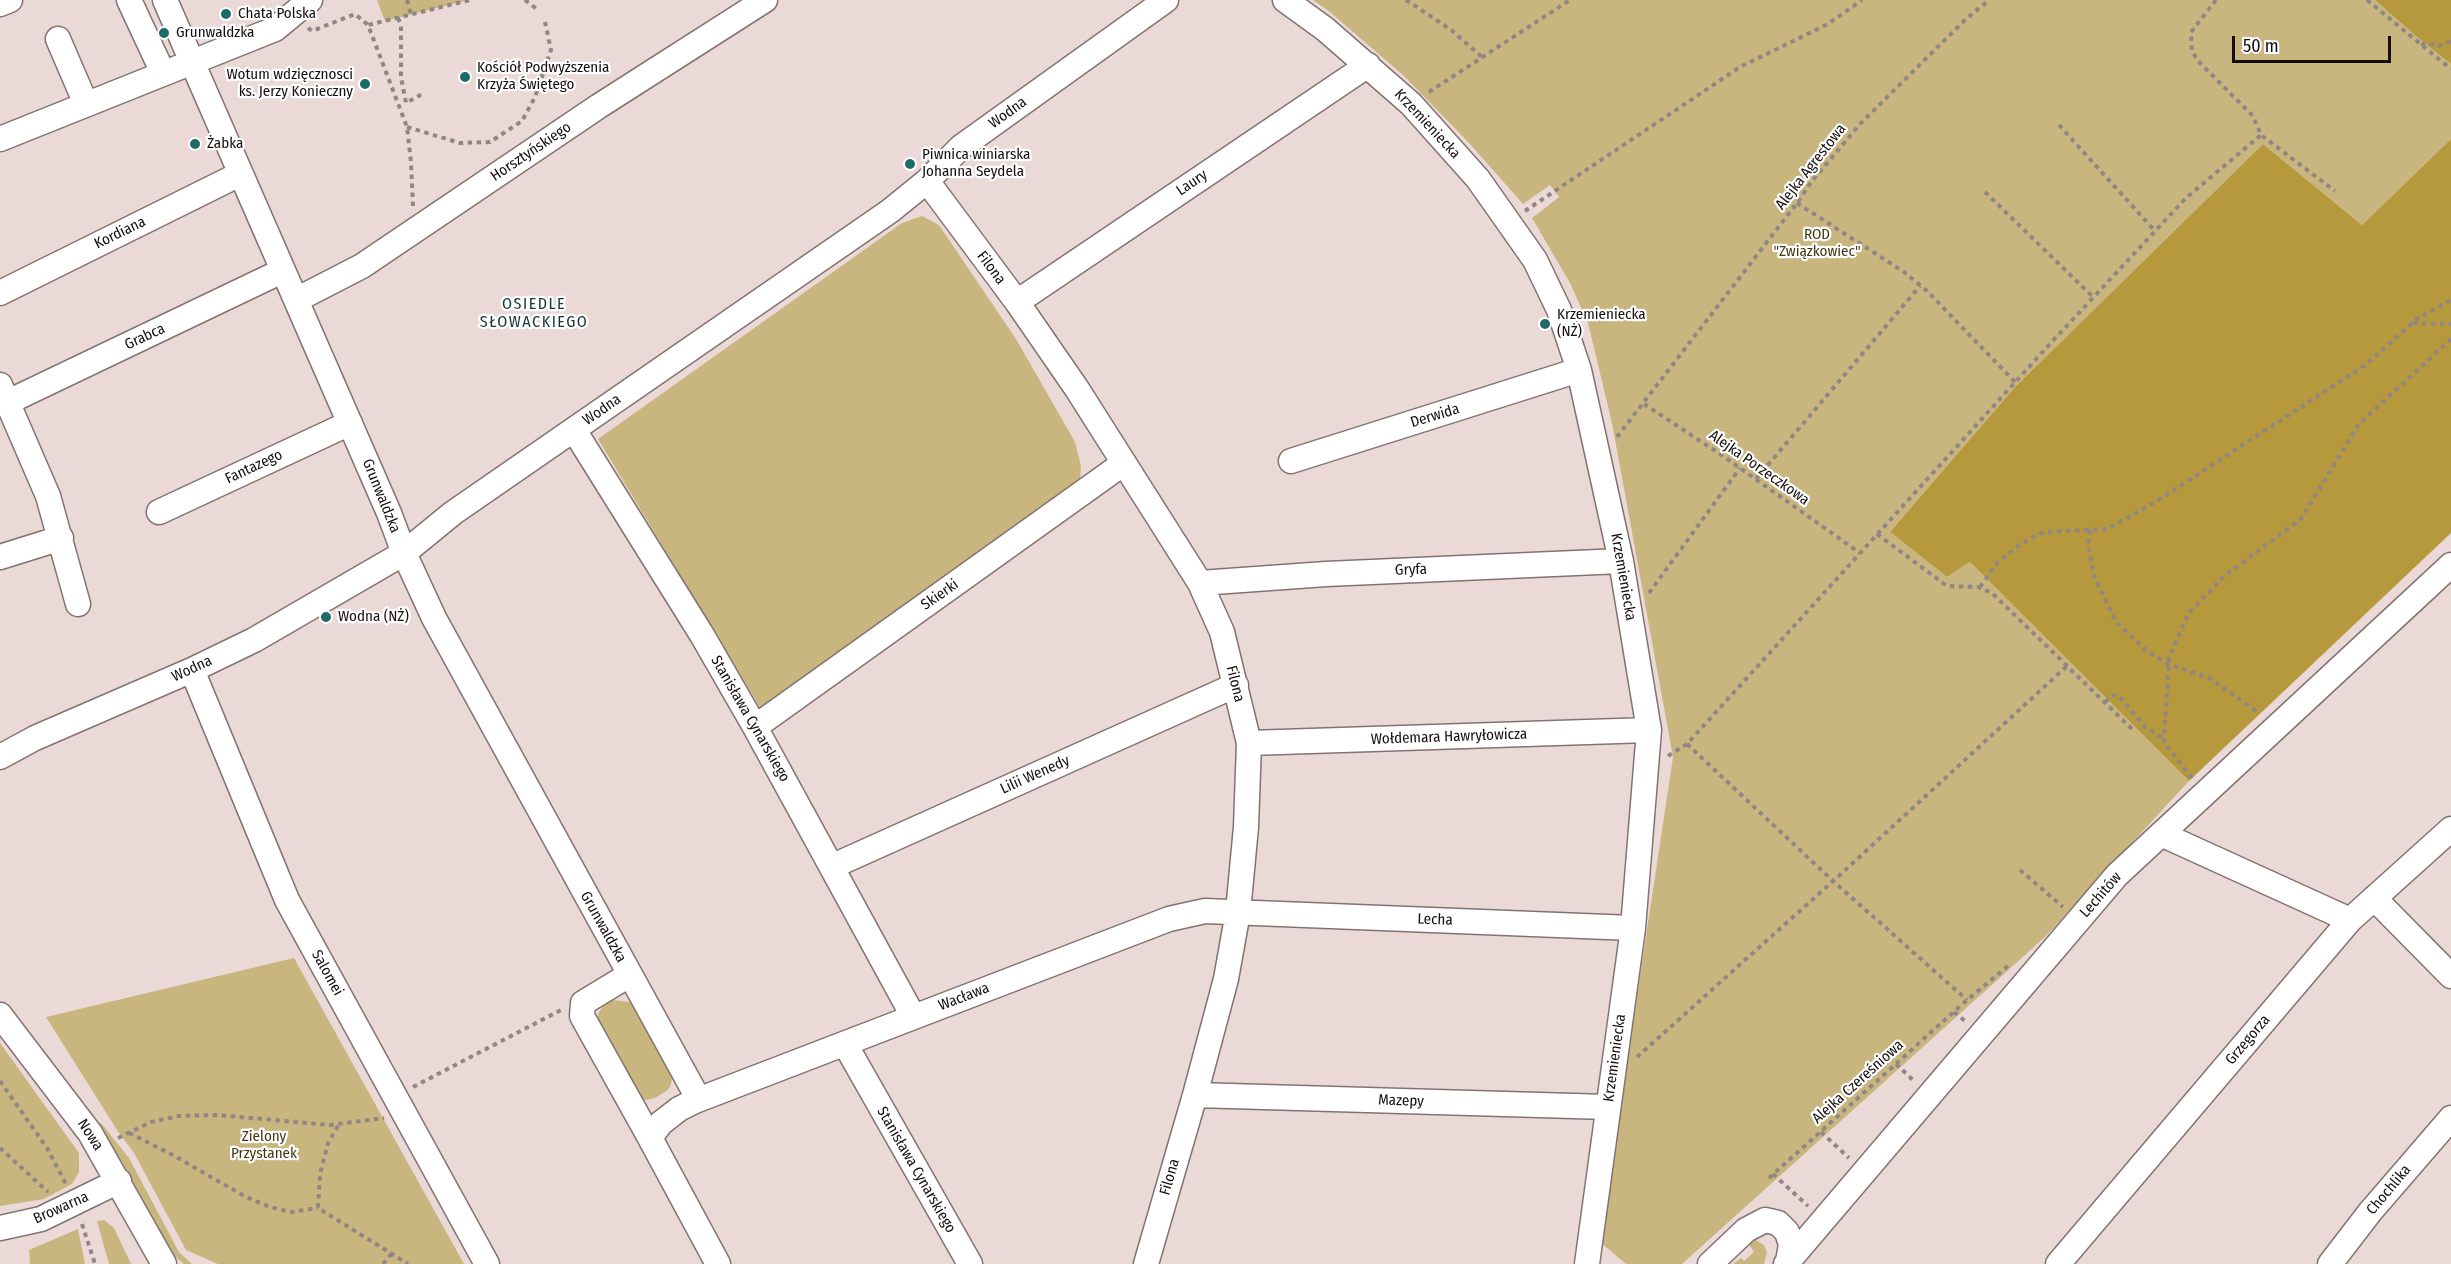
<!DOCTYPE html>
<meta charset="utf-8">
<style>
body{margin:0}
#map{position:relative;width:2451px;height:1264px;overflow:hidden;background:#ebd9d8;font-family:"Fira Sans Condensed",sans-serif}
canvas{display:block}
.scale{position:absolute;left:2232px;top:36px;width:159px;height:27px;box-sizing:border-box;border:3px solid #140f0e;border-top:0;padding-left:8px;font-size:18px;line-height:21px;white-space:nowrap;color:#140f0e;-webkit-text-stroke:4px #fff;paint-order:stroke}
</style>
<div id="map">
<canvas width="2451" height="1264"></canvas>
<div class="scale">50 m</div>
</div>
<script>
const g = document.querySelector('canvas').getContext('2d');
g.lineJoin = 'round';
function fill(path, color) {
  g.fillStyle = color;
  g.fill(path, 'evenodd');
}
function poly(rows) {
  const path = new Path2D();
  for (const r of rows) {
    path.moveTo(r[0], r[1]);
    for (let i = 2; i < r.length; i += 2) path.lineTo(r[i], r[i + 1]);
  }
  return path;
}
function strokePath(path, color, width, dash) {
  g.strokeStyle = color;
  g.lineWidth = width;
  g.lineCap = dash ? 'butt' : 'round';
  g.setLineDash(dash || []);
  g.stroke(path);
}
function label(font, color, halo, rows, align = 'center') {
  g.font = font + ' "Fira Sans Condensed",sans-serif';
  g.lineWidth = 4.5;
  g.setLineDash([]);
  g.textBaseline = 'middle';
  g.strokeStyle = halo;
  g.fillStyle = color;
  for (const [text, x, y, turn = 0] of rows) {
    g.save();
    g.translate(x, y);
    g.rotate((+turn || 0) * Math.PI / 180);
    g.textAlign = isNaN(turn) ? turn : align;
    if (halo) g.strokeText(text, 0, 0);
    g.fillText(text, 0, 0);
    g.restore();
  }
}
fill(poly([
 [377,0,469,0,385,21],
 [1313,0,2375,0,2451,64,2451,139,2362,225,2263,144,2015,387,1890,532,1947,577,1970,562,2189,781,2045,937,1682,1264,1626,1264,1600,1242,1673,757,1612,423,1588,323,1570,283,1532,218,1559,197,1550,185,1523,204,1470,144,1404,76,1330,12],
 [922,216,939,225,1016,339,1075,442,1081,466,1080,480,762,711,598,439,902,223],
 [294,958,464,1264,218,1264,186,1250,134,1153,117,1130,46,1017],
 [612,1000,630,1002,638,1008,667,1062,672,1078,671,1084,668,1090,655,1098,646,1100,636,1097,597,1021,599,1012,604,1005],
 [0,1043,79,1153,79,1172,72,1184,44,1199,0,1206],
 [101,1123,129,1158,179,1252,192,1264,184,1264,172,1254,122,1162,96,1125],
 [104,1220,114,1228,131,1264,109,1264,97,1221],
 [78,1229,85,1264,30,1264,29,1250],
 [1756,1240,1764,1245,1767,1252,1764,1264,1733,1264,1741,1258,1744,1261,1754,1252,1747,1241]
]), '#c9b67f');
fill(poly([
 [2375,0,2451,0,2451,64,2421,40],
 [2451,139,2451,533,2189,781,1970,562,1947,577,1890,532,2015,387,2263,144,2362,225]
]), '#b7993d');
const minor = poly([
 [129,0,163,73],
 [165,0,389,513,404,553,434,618,693,1089,695,1101,679,1109,661,1123,650,1138,582,1016,583,1003,629,975],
 [1285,0,1325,29,1411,104,1478,179,1535,260,1559,310,1579,370,1621,561,1649,730,1633,928,1587,1264],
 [0,4,10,0],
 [58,39,86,104],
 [0,139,275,29,310,0],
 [927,181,1017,302,1077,389,1200,583,1222,632,1249,743,1246,827,1238,912,1226,979,1195,1095,1146,1264],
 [0,293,240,174],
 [296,300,362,266,599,106,765,0],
 [1017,302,1368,65],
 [0,385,48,496,78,604],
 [8,402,282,271],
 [574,430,702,635,755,727,913,1016],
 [1291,461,1579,370],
 [159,512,350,423],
 [0,557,61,538],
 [1200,583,1326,574,1621,561],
 [192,670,287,900,487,1264],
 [755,727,1124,463],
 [1249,743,1649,730],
 [0,757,35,738,192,670,254,640,404,553,453,513,890,211,927,181,961,147,1166,0],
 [2161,834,2350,920],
 [833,866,1236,685],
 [2374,898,2451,976],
 [0,1015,90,1133,164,1264],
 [845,1044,970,1264],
 [1195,1095,1608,1107],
 [695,1101,1169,919,1205,911,1633,928],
 [650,1138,718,1264],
 [0,1228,41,1219,119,1181],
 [1710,1264,1746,1230,1765,1220,1778,1223,1787,1232,1791,1245,1788,1261],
 [1786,1264,2117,875,2451,565],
 [2058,1264,2350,920,2451,829],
 [2330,1264,2370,1212,2451,1118]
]);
strokePath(minor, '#827371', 27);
strokePath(poly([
 [407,0,411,15],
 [525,0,538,10],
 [1406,0,1450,29,1482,57],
 [2216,0,2191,32,2192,51,2198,61,2253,116,2261,135,2335,191],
 [2367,0,2451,69],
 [398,18,401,25,401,77,406,103,422,94],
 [308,28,312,31,355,14,368,25],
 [2422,46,2424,43,2439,46,2451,41],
 [1429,92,1570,0],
 [2059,125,2155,231],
 [407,127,460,143,490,142,522,121,535,97,551,50,545,22],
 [1985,192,2093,297],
 [1797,203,1904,272,1927,291,2015,382],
 [413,206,411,162,407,127,368,25,470,0],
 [1525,211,1740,67,1828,24,1862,0],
 [2413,323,2451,324],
 [1644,404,1723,456,1860,553],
 [1617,437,1797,203,1812,181,1861,123,1965,20,1989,0],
 [1756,479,1920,286],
 [2090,530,2088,544,2095,579,2116,622,2147,651,2168,664,2211,679,2259,713],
 [1877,534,1947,586,1978,587,1992,593,2132,729],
 [1980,587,1998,562,2019,545,2037,535,2045,532,2107,529,2157,501,2364,366,2417,319,2451,300],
 [1649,593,1740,468],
 [2105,702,2114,695,2119,696,2144,726,2164,739],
 [1687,744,1833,881,1967,1000],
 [1668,756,1687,744,2048,346,2186,198,2261,135],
 [2192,778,2165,744,2164,739,2169,658,2188,614,2223,577,2301,519,2359,424,2451,339],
 [2020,870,2063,907],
 [1954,1012,1965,1021],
 [1637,1057,1841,874,2068,665],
 [1896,1064,1913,1080],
 [0,1081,47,1148,66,1184],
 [413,1087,561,1010],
 [338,1126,328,1143,320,1174,318,1208,408,1264],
 [1821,1132,1849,1158],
 [129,1133,169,1153,246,1197,270,1207,291,1212,318,1208],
 [118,1138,151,1122,179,1116,217,1115,330,1125,384,1118],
 [0,1148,48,1192],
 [1773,1174,1808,1206],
 [1769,1178,1967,1000,2008,966],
 [82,1224,95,1264],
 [383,1264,391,1254]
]), '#928685', 4, [4.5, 4.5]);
strokePath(minor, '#fff', 24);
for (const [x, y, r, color] of [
 [226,14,6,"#1e6a67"],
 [164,33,6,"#1e6a67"],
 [465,77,6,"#1e6a67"],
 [365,84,6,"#1e6a67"],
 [195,144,6,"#1e6a67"],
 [910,164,6,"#1e6a67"],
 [1545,324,6,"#1e6a67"],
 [326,617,6,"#1e6a67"]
]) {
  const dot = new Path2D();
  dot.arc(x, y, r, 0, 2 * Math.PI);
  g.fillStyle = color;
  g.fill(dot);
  strokePath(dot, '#fff', 2);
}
label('15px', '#140f0e', '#fff', [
 ["Chata Polska",238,14],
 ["Grunwaldzka",176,33],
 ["Kościół Podwyższenia",477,68],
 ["Krzyża Świętego",477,85],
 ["Wotum wdzięcznosci",353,75,"right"],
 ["ks. Jerzy Konieczny",353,92,"right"],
 ["Żabka",207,144],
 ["Piwnica winiarska",922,155],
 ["Johanna Seydela",922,172],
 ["Krzemieniecka",1557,315],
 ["(NŻ)",1557,332],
 ["Wodna (NŻ)",338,617]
], 'left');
label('15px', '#140f0e', '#fff', [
 ["Wodna",1008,113,-36],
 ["Krzemieniecka",1427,124,47],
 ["Horsztyńskiego",531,152,-34],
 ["Alejka Agrestowa",1811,167,-52],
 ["Laury",1192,183,-34],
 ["Kordiana",120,233,-26],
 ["Filona",991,268,53],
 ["Grabca",145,337,-25],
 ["Wodna",602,410,-35],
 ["Derwida",1435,416,-17],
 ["Fantazego",254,467,-25],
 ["Alejka Porzeczkowa",1759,468,35],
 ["Grunwaldzka",381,496,68],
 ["Gryfa",1411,570,-2],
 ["Krzemieniecka",1623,577,80],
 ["Skierki",940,595,-35],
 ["Wodna",192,669,-25],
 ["Filona",1235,684,76],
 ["Stanisława Cynarskiego",750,719,60],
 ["Wołdemara Hawryłowicza",1449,737,-2],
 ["Lilii Wenedy",1035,775,-24],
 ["Lechitów",2101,895,-49],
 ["Lecha",1435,920,2],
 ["Grunwaldzka",603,927,61],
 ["Salomei",327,973,61],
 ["Wacława",964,997,-21],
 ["Grzegorza",2248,1040,-50],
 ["Krzemieniecka",1615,1058,-82],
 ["Alejka Czereśniowa",1858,1082,-42],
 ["Mazepy",1401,1101,2],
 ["Nowa",90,1135,57],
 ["Stanisława Cynarskiego",916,1170,60],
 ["Filona",1170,1177,-74],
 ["Chochlika",2389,1190,-50],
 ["Browarna",61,1208,-24]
]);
label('15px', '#443710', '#fff', [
 ["ROD",1817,235],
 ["\"Związkowiec\"",1817,252],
 ["Zielony",264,1137],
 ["Przystanek",264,1154]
]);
g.letterSpacing = '1.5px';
label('16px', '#143735', '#fff', [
 ["OSIEDLE",534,305],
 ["SŁOWACKIEGO",534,323]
]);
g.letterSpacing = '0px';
</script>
